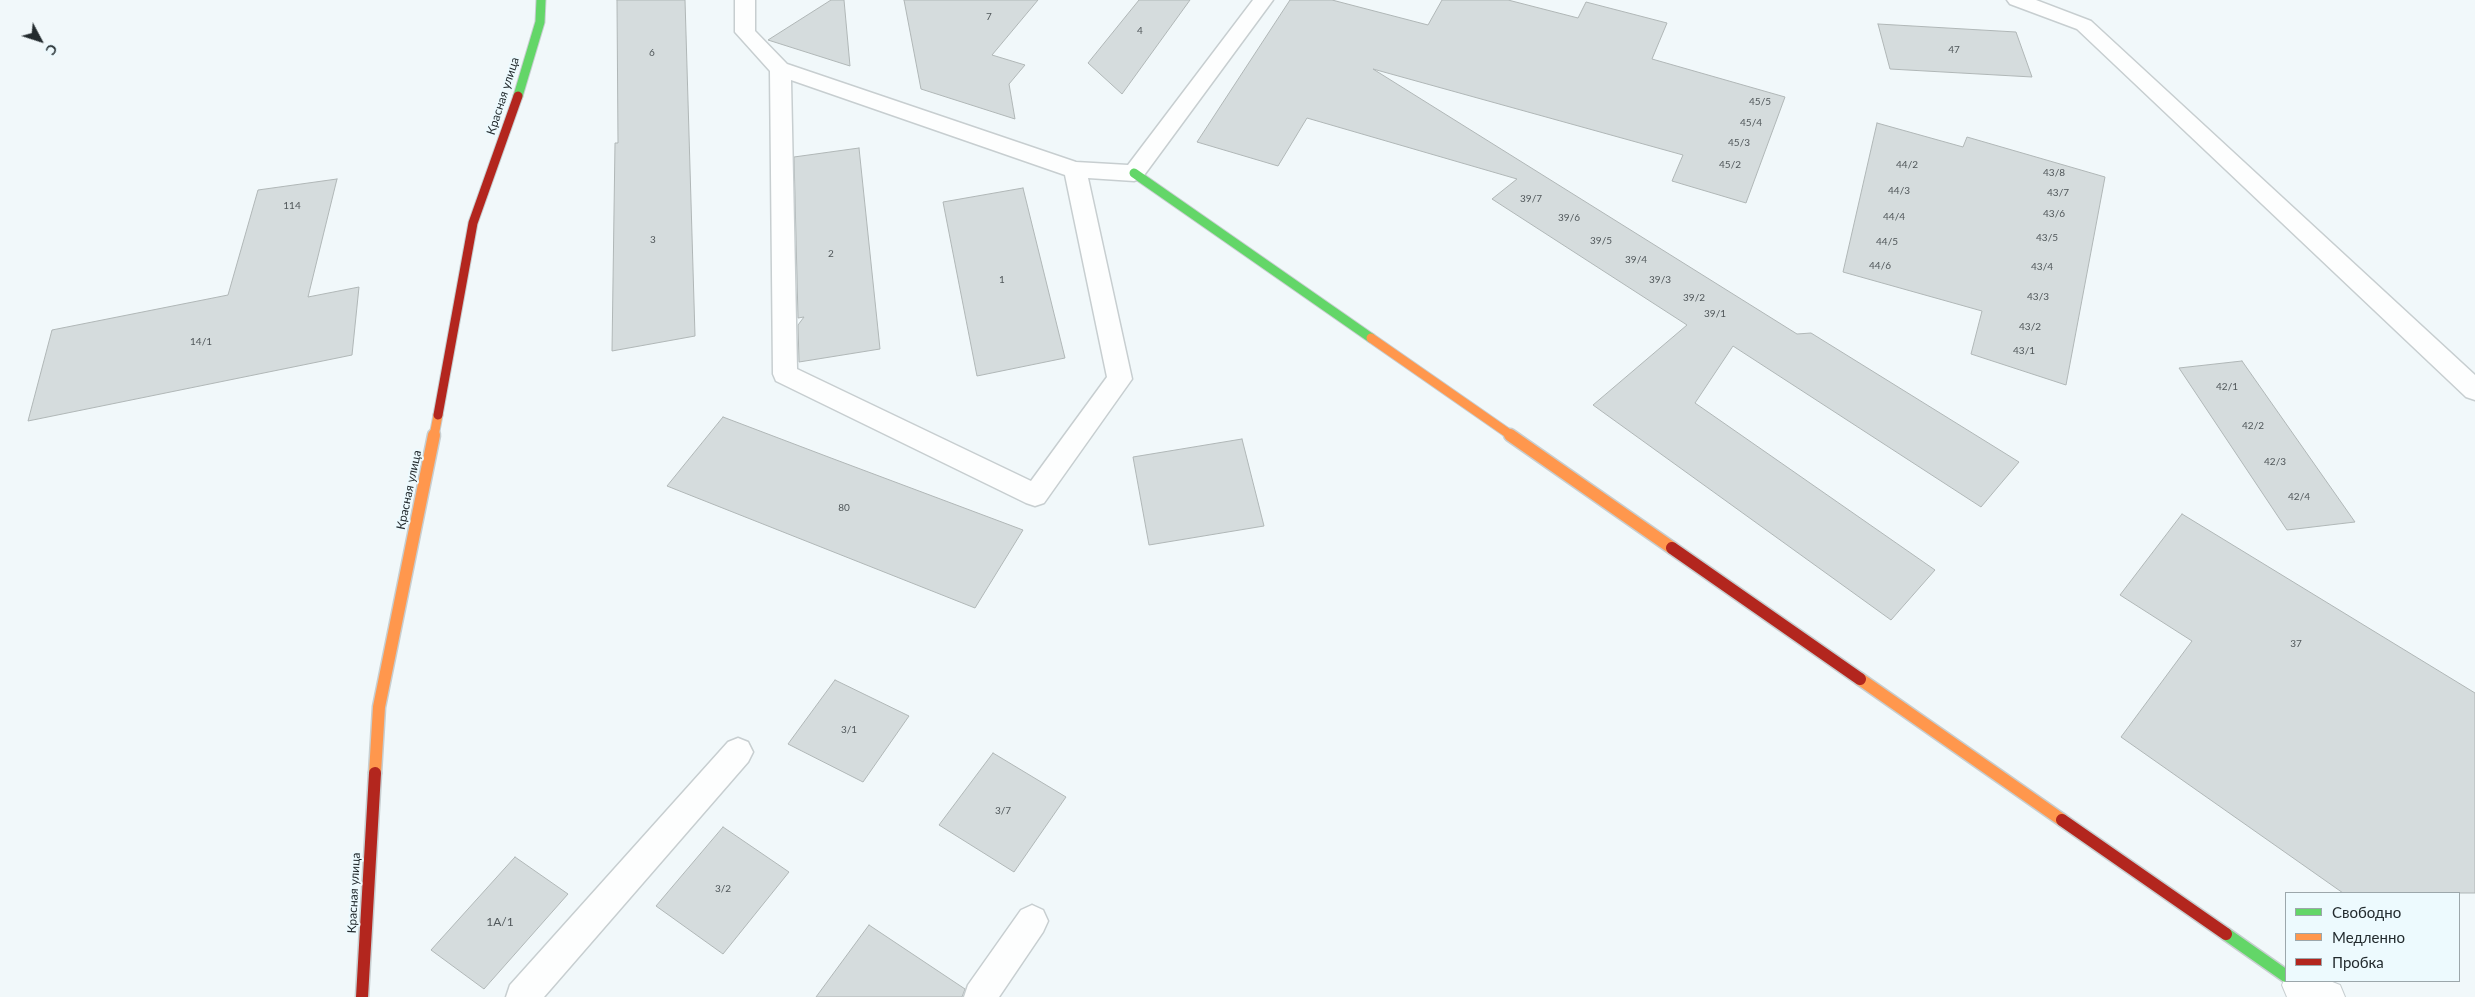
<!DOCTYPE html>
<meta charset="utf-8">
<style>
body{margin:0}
#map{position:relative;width:2475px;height:997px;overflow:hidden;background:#f1f8fa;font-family:Lato,sans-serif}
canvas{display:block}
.legend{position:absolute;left:2285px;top:892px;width:175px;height:90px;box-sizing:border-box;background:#edfafe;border:1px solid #9ca7ab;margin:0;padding:6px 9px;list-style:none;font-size:15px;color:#232b2e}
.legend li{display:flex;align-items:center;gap:10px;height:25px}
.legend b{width:25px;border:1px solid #9ca7ab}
.north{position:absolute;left:15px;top:15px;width:50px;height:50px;-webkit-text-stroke:4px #edfafe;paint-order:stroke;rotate:130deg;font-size:14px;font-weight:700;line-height:20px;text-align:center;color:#232b2e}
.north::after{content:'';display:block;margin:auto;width:18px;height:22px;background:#232b2e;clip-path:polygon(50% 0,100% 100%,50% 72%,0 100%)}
</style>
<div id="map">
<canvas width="2475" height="997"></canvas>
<ul class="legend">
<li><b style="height:6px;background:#63d668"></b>Свободно</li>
<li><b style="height:6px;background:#ff974d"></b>Медленно</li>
<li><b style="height:6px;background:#b3261e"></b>Пробка</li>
</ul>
<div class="north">С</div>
</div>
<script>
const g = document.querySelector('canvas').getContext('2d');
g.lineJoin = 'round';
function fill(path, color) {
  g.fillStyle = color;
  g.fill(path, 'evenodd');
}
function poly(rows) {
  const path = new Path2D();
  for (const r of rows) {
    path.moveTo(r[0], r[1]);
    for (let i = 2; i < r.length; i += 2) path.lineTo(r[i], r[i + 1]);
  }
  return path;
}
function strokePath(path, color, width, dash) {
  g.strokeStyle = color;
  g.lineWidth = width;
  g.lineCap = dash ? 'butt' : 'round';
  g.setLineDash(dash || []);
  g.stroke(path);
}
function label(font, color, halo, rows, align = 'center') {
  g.font = font + ' Lato,sans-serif';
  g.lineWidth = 4;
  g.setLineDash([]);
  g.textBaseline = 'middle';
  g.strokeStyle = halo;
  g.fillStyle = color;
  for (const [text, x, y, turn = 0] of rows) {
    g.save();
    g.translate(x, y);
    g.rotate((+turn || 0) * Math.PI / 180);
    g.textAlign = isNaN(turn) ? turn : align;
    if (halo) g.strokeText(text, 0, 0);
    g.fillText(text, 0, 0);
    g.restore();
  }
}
const building = poly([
 [617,0,685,0,695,336,612,351,615,143,618,143,617,0],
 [831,0,844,0,850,66,768,40,831,0],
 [904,0,1038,0,992,55,1025,65,1009,84,1015,119,921,89,904,0],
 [1139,0,1190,0,1122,94,1088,63,1139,0],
 [1290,0,1332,0,1428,25,1442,0,1508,0,1578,18,1586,2,1667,23,1652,59,1785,97,1746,203,1672,181,1683,155,1373,69,1797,334,1811,333,2019,462,1981,507,1733,346,1695,403,1935,570,1891,620,1593,405,1687,325,1492,199,1517,179,1307,118,1278,166,1197,142,1290,0],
 [1878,24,2016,32,2032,77,1890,69,1878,24],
 [1877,123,1963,147,1967,137,2105,177,2066,385,1971,354,1982,311,1843,272,1877,123],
 [859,148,880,349,799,362,798,325,804,317,798,318,794,157,859,148],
 [337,179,308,297,359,287,352,355,28,421,52,330,228,295,258,190,337,179],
 [1023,188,1065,358,977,376,943,202,1023,188],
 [2242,361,2355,522,2287,530,2179,368,2242,361],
 [723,417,831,458,1023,530,975,608,667,486,723,417],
 [1242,439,1264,526,1149,545,1133,457,1242,439],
 [2182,514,2475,693,2475,893,2343,893,2121,737,2192,641,2120,595,2182,514],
 [835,680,909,716,863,782,788,744,835,680],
 [993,753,1066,797,1014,872,939,825,993,753],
 [723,827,789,872,723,954,656,906,723,827],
 [515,857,568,894,484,989,431,950,515,857],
 [869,925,965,989,962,997,816,997,869,925]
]);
fill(building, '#d5dcdd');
strokePath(building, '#b0b7b7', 1);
const lane = poly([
 [735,0,755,0,755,31,787,64,1076,162,1128,165,1253,0,1273,0,1142,178,1134,181,1088,178,1132,379,1044,503,1035,506,1026,503,776,381,773,374,770,71,735,32,735,0],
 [791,80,1065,175,1107,377,1031,481,797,369,791,80],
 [2007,0,2036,0,2091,21,2475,375,2475,400,2466,397,2077,29,2010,4,2007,0],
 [738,738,748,742,753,752,748,762,544,997,506,997,510,985,728,742,738,738],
 [1032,905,1043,910,1048,921,1043,932,999,997,964,997,968,985,1021,910,1032,905]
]);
const street = poly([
 [2286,975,2286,981,2330,981,2340,985,2345,997,2287,997,2282,985,2286,975]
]);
const fastFar1 = poly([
 [518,96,540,22,541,0],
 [1134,173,1371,338]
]);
const fast = poly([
 [2226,934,2286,976]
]);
const slowFar1 = poly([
 [1371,338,1512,436],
 [434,436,438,415]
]);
const slow = poly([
 [1510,435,1672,548],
 [1860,679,2062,820],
 [375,773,379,707,434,435]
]);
const jamFar1 = poly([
 [438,415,473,223,518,96]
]);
const jam = poly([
 [1672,548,1860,679],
 [2062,820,2226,934],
 [362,997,375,773]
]);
strokePath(lane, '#c7ced0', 3);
strokePath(street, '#c7ced0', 2);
strokePath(fastFar1, '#c7ced0', 11);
strokePath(fast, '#c7ced0', 15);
strokePath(slowFar1, '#c7ced0', 11);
strokePath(slow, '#c7ced0', 15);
strokePath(jamFar1, '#c7ced0', 11);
strokePath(jam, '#c7ced0', 15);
fill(lane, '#fdfefe');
fill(street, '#fdfefe');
strokePath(fastFar1, '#63d668', 9);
strokePath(fast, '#63d668', 12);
strokePath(slowFar1, '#ff974d', 9);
strokePath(slow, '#ff974d', 12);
strokePath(jamFar1, '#b3261e', 9);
strokePath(jam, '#b3261e', 12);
label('10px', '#50575a', null, [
 ["7",989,17],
 ["4",1140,31],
 ["47",1954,50],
 ["6",652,53],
 ["45/5",1760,102],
 ["45/4",1751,123],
 ["45/3",1739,143],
 ["45/2",1730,165],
 ["44/2",1907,165],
 ["43/8",2054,173],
 ["44/3",1899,191],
 ["43/7",2058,193],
 ["39/7",1531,199],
 ["114",292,206],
 ["43/6",2054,214],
 ["44/4",1894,217],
 ["39/6",1569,218],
 ["43/5",2047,238],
 ["3",653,240],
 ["39/5",1601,241],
 ["44/5",1887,242],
 ["2",831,254],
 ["39/4",1636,260],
 ["44/6",1880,266],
 ["43/4",2042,267],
 ["1",1002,280],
 ["39/3",1660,280],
 ["43/3",2038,297],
 ["39/2",1694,298],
 ["39/1",1715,314],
 ["43/2",2030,327],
 ["14/1",201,342],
 ["43/1",2024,351],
 ["42/1",2227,387],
 ["42/2",2253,426],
 ["42/3",2275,462],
 ["42/4",2299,497],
 ["80",844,508],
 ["37",2296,644],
 ["3/1",849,730],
 ["3/7",1003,811],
 ["3/2",723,889]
]);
label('12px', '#232b2e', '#edfafe', [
 ["Красная улица",503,96,-72],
 ["Красная улица",409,490,-78],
 ["Красная улица",354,893,-87]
]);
label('12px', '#50575a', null, [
 ["1А/1",500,922]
]);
</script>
